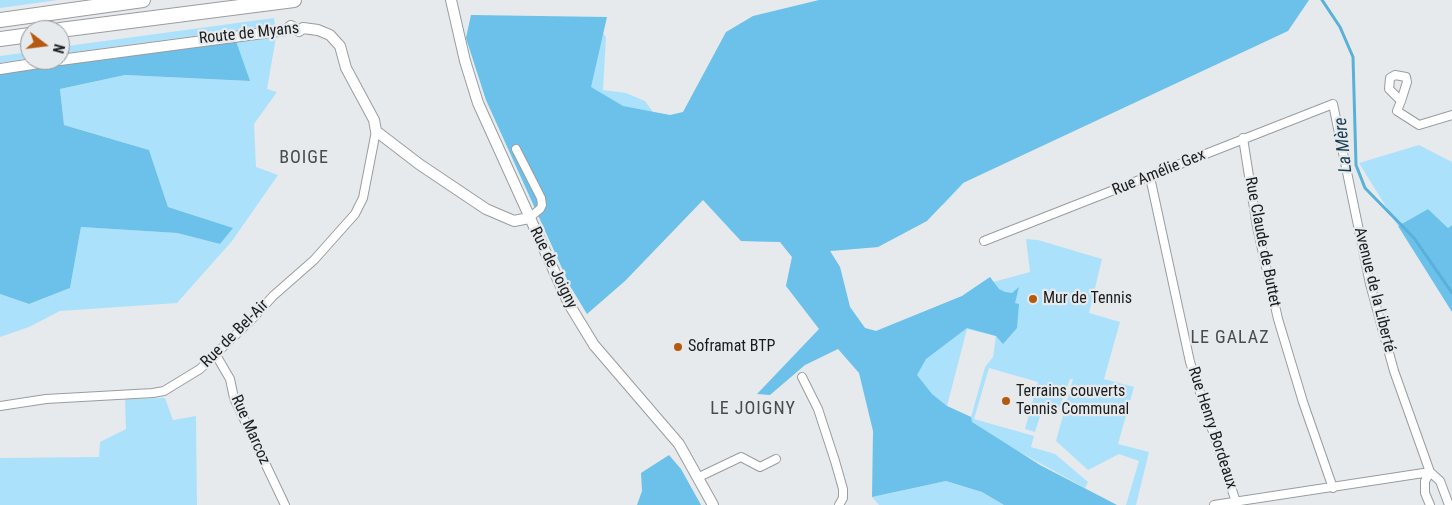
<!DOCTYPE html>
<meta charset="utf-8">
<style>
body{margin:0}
#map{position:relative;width:1452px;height:505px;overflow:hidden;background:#e6eaec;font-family:"Roboto Condensed",sans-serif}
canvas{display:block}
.north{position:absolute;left:20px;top:20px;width:50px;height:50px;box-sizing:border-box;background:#e6eaec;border:1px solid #949799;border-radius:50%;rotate:105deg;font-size:14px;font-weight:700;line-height:20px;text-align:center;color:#1a1b1c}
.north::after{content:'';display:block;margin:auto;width:18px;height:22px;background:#b7580f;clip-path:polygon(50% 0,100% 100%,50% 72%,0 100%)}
</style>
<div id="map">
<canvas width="1452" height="505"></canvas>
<div class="north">N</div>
</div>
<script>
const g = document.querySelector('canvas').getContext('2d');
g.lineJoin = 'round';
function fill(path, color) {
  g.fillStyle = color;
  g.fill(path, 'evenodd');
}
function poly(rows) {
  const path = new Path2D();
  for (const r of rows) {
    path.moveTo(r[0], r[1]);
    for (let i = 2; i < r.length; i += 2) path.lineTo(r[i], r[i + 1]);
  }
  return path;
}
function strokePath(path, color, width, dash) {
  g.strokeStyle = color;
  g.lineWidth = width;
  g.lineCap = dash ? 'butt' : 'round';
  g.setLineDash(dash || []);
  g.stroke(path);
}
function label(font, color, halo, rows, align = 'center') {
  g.font = font + ' "Roboto Condensed",sans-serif';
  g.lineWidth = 4.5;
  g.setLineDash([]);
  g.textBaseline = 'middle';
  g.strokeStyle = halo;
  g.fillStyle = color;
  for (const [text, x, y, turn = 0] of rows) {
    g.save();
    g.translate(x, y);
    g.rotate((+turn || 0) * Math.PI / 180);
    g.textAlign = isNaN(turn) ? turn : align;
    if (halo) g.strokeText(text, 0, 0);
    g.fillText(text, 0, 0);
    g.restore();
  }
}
fill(poly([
 [0,0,58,0,0,8],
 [1136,0,944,204,878,247,830,251,840,267,850,307,865,328,876,331,962,296,990,277,993,282,1030,272,1026,239,1038,240,1102,259,1089,313,1120,322,1104,379,1134,387,1118,444,1149,452,1136,505,1126,505,1139,461,1119,454,1088,470,1056,441,1073,379,1070,379,1057,414,1042,410,1035,432,1025,429,1038,382,989,368,974,419,1034,436,1031,447,1055,454,1088,482,1085,488,869,369,786,286,792,257,780,242,741,241,677,171,486,100,466,38,471,15,594,23,606,37,603,90,626,93,645,101,661,123],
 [967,329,996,336,993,357,985,367,971,417,947,406],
 [274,18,275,25,60,54,60,47],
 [276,37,267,89,277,92,254,124,256,167,278,175,232,241,177,303,60,311,29,327,0,337,0,294,29,304,70,288,81,227,177,233,220,244,232,228,168,207,149,150,64,125,60,89,125,75,249,81,236,41],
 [30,52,30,58,0,63,0,56],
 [1419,145,1452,162,1452,225,1448,228,1428,209,1398,226,1359,163],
 [165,398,173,420,196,416,197,505,0,505,0,458,99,457,100,442,126,429,125,399],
 [946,481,982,492,1004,505,879,505,872,497]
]), '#ace1fc');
fill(poly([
 [819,0,1309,0,1288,31,963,183,927,221,878,247,830,251,840,267,850,307,865,328,876,331,962,296,990,277,999,289,1005,292,1012,293,1019,287,1015,303,1019,304,1017,328,1003,344,996,336,967,328,926,359,917,375,932,394,947,406,971,417,972,422,1040,465,1117,505,1004,505,982,492,946,481,872,497,873,431,859,373,838,349,805,365,770,395,757,394,819,329,786,286,792,257,780,242,741,241,703,200,625,281,587,314,570,286,486,100,466,38,471,15,607,17,591,87,623,106,670,115,683,112,726,32,753,16],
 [236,41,250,81,125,75,60,89,64,125,149,150,168,207,233,228,220,244,177,233,81,227,70,288,29,304,0,294,0,74,49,65],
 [1428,209,1448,228,1452,225,1452,312,1398,226],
 [669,455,681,469,701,505,637,505,642,491,641,473]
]), '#6bc1ea');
strokePath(poly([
 [1322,0,1340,27,1353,57,1356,165,1365,188,1414,238,1452,293]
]), '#59b0d8', 3);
const street = poly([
 [1401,101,1389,89,1390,78,1395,75,1406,77,1407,82,1401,101,1397,111,1419,125,1452,115],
 [1243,138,1257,227,1278,319,1303,402,1333,488],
 [516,149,541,198,542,205,540,209,529,218],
 [1150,177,1190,362,1236,502],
 [984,241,1333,104,1370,284,1394,371,1430,472,1440,481,1449,505],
 [216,355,230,379,234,398,285,505],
 [802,377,818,409,835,461,843,489,843,498,839,505],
 [0,406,46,399,153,393,164,391,200,369,253,318,273,296,314,260,355,214,363,198,376,131],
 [699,477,741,457,760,467,776,459],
 [1214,505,1430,472],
 [1430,505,1425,493,1425,481,1430,472]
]);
const secondary = poly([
 [451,0,465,61,478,103,569,304,594,345,679,444,713,505],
 [60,60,286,30,291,26,299,31,303,28,318,30,330,35,340,46,346,68,374,120,376,131,419,164,486,209,514,221,529,218],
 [0,69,58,60]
]);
const highway = poly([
 [0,20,143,0],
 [60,30,294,0],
 [0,39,30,35]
]);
strokePath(street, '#999d9f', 10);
strokePath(secondary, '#999d9f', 12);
strokePath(highway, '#999d9f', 16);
strokePath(street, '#fff', 8);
strokePath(secondary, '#fff', 10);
strokePath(highway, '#fff', 14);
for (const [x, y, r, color] of [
 [1033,299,5,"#b7580f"],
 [678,347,5,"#b7580f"],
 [1006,401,5,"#b7580f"]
]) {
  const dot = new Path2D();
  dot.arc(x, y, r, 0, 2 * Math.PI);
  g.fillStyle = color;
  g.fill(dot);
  strokePath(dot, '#e6eaec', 2);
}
label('16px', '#1a1b1c', '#e6eaec', [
 ["Route de Myans",249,34,-6],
 ["Rue Amélie Gex",1159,173,-22],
 ["Rue Claude de Buttet",1262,242,79],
 ["Rue de Joigny",553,268,64],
 ["Avenue de la Liberté",1374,290,76],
 ["Rue de Bel-Air",235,334,-45],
 ["Rue Henry Bordeaux",1212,428,72],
 ["Rue Marcoz",250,430,66]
]);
label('16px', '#1a1b1c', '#e6eaec', [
 ["Mur de Tennis",1043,299],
 ["Soframat BTP",688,347],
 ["Terrains couverts",1016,392],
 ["Tennis Communal",1016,410]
], 'left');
label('italic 18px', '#173e4f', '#e6eaec', [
 ["La Mère",1344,145,-96]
]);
g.letterSpacing = '1px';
label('18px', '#484b4d', '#e6eaec', [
 ["BOIGE",304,158],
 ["LE GALAZ",1230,338],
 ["LE JOIGNY",753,409]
]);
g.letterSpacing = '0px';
</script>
